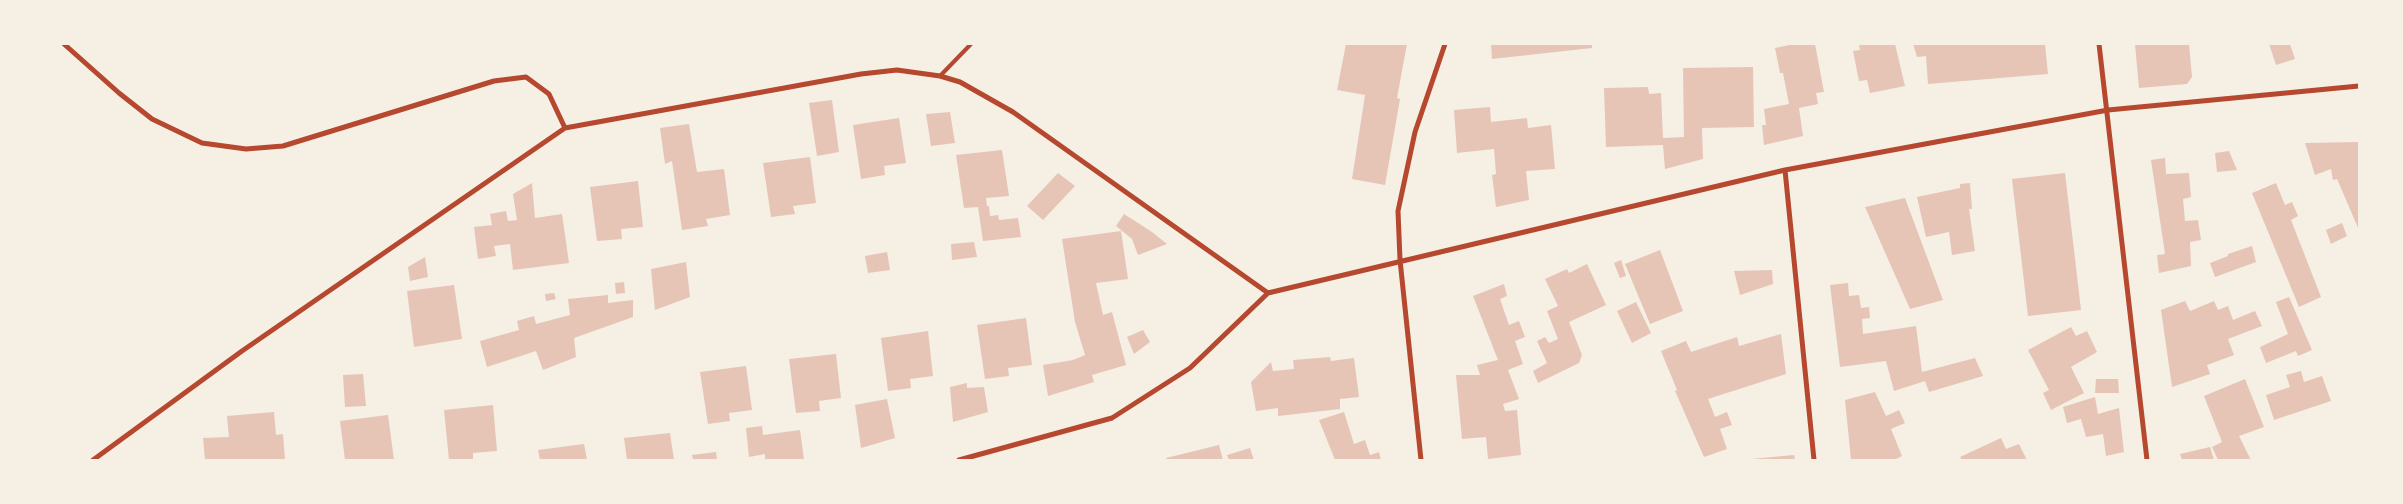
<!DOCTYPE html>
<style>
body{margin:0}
#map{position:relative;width:2403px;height:504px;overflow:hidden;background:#f6efe4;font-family:Lato,sans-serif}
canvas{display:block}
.frame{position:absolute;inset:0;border:45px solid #f6efe4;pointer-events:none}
</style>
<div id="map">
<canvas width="2403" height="504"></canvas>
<div class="frame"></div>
</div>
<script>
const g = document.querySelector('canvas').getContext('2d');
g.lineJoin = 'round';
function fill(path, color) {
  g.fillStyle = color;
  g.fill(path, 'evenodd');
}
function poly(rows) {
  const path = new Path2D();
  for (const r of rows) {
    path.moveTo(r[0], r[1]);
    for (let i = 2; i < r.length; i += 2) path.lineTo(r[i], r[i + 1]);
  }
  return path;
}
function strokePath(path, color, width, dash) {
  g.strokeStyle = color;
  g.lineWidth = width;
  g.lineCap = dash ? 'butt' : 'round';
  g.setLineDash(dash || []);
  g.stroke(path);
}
fill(poly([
 [1346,44,1407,44,1397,98,1400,99,1385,185,1352,179,1365,95,1337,90],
 [1491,44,1592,44,1592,48,1492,59],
 [1794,44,1815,44,1824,92,1816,93,1818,104,1799,108,1803,136,1764,145,1762,125,1766,125,1764,109,1789,104,1783,73,1780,73,1775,48],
 [1859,44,1895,44,1905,86,1870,93,1867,80,1859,81,1853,51,1860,50],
 [1913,44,2045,44,2048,74,1928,84,1926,56,1917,57],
 [2135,44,2189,44,2192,77,2187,84,2139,88],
 [2269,44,2290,44,2295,59,2276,65],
 [1753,67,1754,127,1702,128,1703,159,1665,169,1663,145,1606,147,1604,88,1648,87,1649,94,1661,93,1663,138,1684,137,1683,68],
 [832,100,839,152,817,156,809,103],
 [1490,107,1491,122,1527,118,1528,128,1551,125,1555,169,1526,171,1529,200,1496,207,1492,175,1496,174,1494,149,1457,153,1454,110],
 [950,112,955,143,931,146,926,114],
 [899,118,906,163,884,166,885,175,861,179,853,125],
 [689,124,697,172,724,169,730,215,706,219,708,226,682,230,672,161,665,164,660,128],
 [2359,142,2359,230,2337,179,2333,180,2331,169,2315,175,2305,143],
 [1002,150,1009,196,986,198,987,206,989,206,990,216,998,215,999,220,1018,218,1021,237,983,241,978,207,964,208,956,155],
 [2229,151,2237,170,2217,172,2215,153],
 [810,157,816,203,793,206,795,214,771,217,763,163],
 [2165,158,2166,174,2189,173,2191,197,2183,199,2185,221,2198,220,2201,240,2190,242,2191,266,2159,273,2157,255,2165,254,2151,160],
 [1058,173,1075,186,1043,220,1027,206],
 [2065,173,2081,310,2028,316,2012,179],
 [638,181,643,227,621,229,622,239,597,241,590,187],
 [532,183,535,218,562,214,569,263,513,270,510,244,494,246,496,256,478,259,474,227,492,225,490,214,506,211,508,221,517,220,513,194],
 [1970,183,1972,209,1969,209,1975,251,1952,255,1949,232,1926,237,1917,197,1960,188,1960,184],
 [2276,183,2285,205,2292,202,2298,216,2291,220,2321,297,2299,307,2252,193],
 [1905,198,1943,300,1910,309,1865,207],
 [1124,214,1152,232,1167,244,1138,255,1132,239,1116,226],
 [2342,223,2347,236,2331,244,2326,230],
 [1121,231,1128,279,1096,283,1103,315,1112,312,1126,365,1092,375,1094,382,1048,396,1043,365,1073,360,1085,355,1075,322,1062,239],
 [974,242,977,257,952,260,951,244],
 [2252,246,2256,262,2215,277,2210,263,2228,256,2228,254],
 [1660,250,1683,311,1650,324,1625,264],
 [887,252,890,270,868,273,865,256],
 [425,257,428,277,410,281,408,267],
 [1621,260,1626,276,1620,278,1614,263],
 [686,262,690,297,655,310,651,269],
 [1587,264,1606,305,1569,322,1582,355,1579,363,1538,383,1533,371,1547,363,1537,341,1545,337,1549,343,1558,339,1547,311,1558,306,1545,279,1567,269,1569,273],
 [1772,270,1773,284,1740,295,1734,271],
 [624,282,625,293,616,294,615,283],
 [1848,283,1849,296,1859,295,1861,308,1869,307,1870,318,1862,319,1863,334,1916,326,1922,372,1975,358,1983,376,1929,392,1925,381,1894,391,1886,361,1840,367,1830,285],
 [1504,284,1507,296,1500,299,1509,325,1519,321,1525,337,1515,341,1523,364,1508,370,1519,399,1503,404,1505,411,1517,410,1521,455,1488,459,1486,437,1462,439,1456,375,1480,375,1477,365,1498,360,1473,296],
 [454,285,462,339,414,347,407,291],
 [554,293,556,299,546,301,545,294],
 [608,295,608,303,633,300,633,317,574,338,576,357,543,370,536,351,487,367,480,341,519,330,517,321,534,316,536,324,570,315,568,299],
 [2289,297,2312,350,2298,356,2296,351,2266,363,2260,347,2288,334,2276,302],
 [2185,301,2190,311,2214,301,2218,310,2228,306,2233,320,2255,311,2262,326,2228,339,2234,355,2207,365,2210,374,2172,387,2161,310],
 [1636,302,1651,333,1632,343,1617,311],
 [1026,318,1032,365,1008,368,1009,376,985,379,977,325],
 [2071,327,2076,336,2087,331,2097,352,2071,367,2084,393,2051,410,2043,393,2049,390,2028,350],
 [1143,330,1150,342,1134,354,1127,337],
 [928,331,933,376,910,379,911,388,888,391,881,338],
 [1781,334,1786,374,1708,399,1715,417,1727,412,1732,425,1720,429,1727,449,1704,457,1675,391,1677,390,1661,351,1686,341,1691,352,1737,337,1739,346],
 [836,354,841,398,819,401,820,411,796,413,789,359],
 [1330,357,1331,361,1354,358,1359,397,1340,399,1340,409,1278,416,1278,408,1256,411,1251,382,1271,362,1273,371,1294,369,1293,360],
 [746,366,752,410,729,413,730,421,708,424,700,372],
 [2301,371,2304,382,2322,376,2331,401,2274,420,2266,395,2290,387,2286,375],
 [363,374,366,406,345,407,343,375],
 [2096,379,2118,379,2119,393,2095,393],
 [2245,379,2264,427,2239,436,2251,460,2218,460,2212,447,2222,442,2204,396],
 [967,383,967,388,984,387,988,412,953,422,950,387],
 [1875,392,1886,416,1899,410,1905,423,1891,429,1902,456,1894,460,1851,460,1845,400],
 [2095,397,2098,414,2119,408,2124,452,2106,456,2103,434,2086,437,2081,419,2067,423,2063,407],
 [887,399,895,438,861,448,855,405],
 [493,405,497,451,473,453,473,460,449,460,444,410],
 [274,412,276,435,283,434,285,460,205,460,203,438,229,437,227,416],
 [1344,412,1354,444,1365,440,1370,455,1379,452,1381,460,1335,460,1319,420],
 [388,415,394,460,345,460,340,421],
 [762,426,763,435,800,430,804,460,765,460,765,454,749,457,746,428],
 [670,433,674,460,627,460,624,438],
 [2001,438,2006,449,2019,444,2027,460,1962,460,1960,457],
 [584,444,587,460,540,460,538,450],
 [1219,445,1223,460,1167,460,1166,458],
 [2210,447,2214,460,2182,460,2180,454],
 [1250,448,1254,460,1229,460,1227,455],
 [716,452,717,460,693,460,692,455],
 [1794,455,1795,460,1751,460,1751,459]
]), '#e6c5b7');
strokePath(poly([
 [940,76,971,44]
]), '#b5482f', 4);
strokePath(poly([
 [64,44,119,93,152,119,202,143,246,149,283,146,494,81,526,77,549,94,565,128],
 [2099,44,2147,460],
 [1785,170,1814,460],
 [93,460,242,351,565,128,861,74,897,70,940,76,960,82,1013,112,1268,293],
 [959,460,1112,418,1190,368,1268,293,1785,170,2108,110,2359,86],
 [1421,460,1400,260,1398,211,1415,132,1445,44]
]), '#b5482f', 5);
</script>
